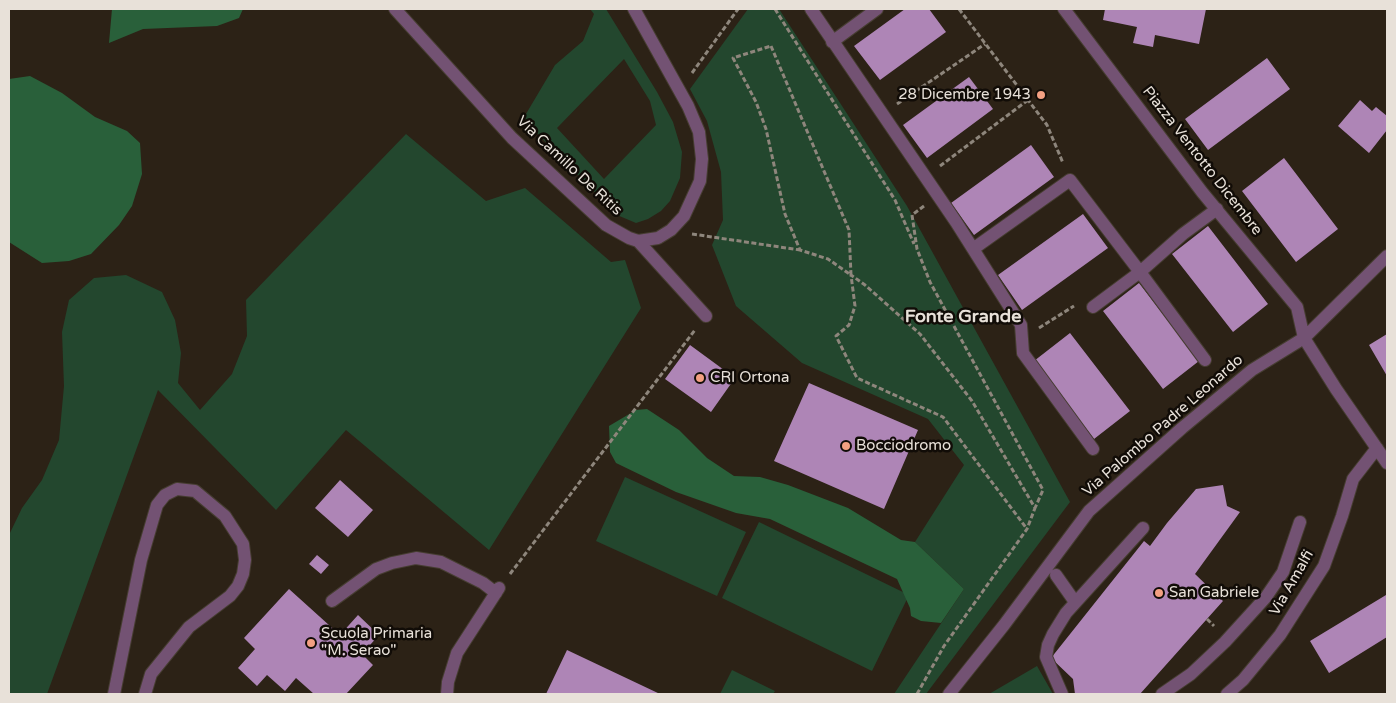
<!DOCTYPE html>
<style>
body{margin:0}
#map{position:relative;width:1396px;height:703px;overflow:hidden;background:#2c2216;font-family:"Varela Round",sans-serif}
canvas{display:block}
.frame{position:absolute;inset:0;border:10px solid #e8e1d9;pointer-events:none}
</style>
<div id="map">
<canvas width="1396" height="703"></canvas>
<div class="frame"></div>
</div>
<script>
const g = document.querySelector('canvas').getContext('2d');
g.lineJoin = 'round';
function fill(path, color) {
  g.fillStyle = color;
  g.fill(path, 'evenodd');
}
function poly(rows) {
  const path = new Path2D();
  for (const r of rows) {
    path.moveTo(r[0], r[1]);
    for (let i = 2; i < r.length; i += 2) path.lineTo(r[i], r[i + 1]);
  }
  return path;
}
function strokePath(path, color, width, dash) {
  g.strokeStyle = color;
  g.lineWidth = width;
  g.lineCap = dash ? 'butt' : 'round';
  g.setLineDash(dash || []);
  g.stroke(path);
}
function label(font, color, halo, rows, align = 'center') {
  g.font = font + ' "Varela Round",sans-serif';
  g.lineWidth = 5;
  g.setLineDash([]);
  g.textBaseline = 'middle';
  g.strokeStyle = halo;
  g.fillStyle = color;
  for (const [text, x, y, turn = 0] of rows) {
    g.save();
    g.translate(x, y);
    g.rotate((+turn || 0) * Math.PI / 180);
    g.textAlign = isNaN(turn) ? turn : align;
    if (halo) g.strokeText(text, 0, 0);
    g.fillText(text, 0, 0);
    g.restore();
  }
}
fill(poly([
 [590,9,606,9,657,92,673,122,682,152,680,178,670,201,661,211,648,219,636,223,617,215,523,119,555,65,583,41,594,14],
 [624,59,650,101,656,125,604,179,557,128],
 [748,9,779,9,907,206,1070,502,926,694,894,694,964,589,915,542,964,465,928,419,802,363,736,306,712,245,723,220,721,172,707,121,690,89],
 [406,134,486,201,525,188,611,262,625,260,641,308,489,550,346,430,276,510,158,390,47,694,9,694,9,535,22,508,42,480,59,440,64,386,62,332,69,300,94,278,126,275,162,292,175,320,181,353,178,383,200,410,232,374,247,336,246,300],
 [625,477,746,532,717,596,596,541],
 [759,522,909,595,872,671,722,598],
 [1037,666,1053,694,989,694],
 [732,670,775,691,773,694,720,694]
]), '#23472e');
fill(poly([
 [112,9,243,9,239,18,217,26,143,29,109,43],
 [30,76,62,93,95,117,127,131,140,143,142,174,132,206,119,225,91,254,69,261,42,263,9,242,9,79],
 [647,409,679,430,707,458,734,476,760,477,788,485,848,508,901,540,915,542,964,589,941,623,921,621,911,616,910,608,897,579,770,519,736,513,676,492,616,463,610,452,609,426,636,410]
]), '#29603a');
fill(poly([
 [905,9,929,9,946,32,880,80,854,46],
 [1105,9,1206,9,1199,44,1155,35,1153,47,1133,43,1137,27,1103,20],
 [1267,58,1290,89,1208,150,1185,119],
 [969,77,993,109,927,158,903,125],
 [1360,100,1372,111,1376,107,1387,116,1387,130,1369,153,1338,126],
 [1031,145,1054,177,974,235,951,203],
 [1284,158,1338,229,1296,262,1242,191],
 [1083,214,1108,248,1022,310,998,275],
 [1208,226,1268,304,1233,332,1172,254],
 [1139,283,1199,361,1163,389,1103,311],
 [1070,333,1130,411,1094,439,1034,361],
 [1387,334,1387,376,1369,345],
 [690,345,735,378,711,412,665,379],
 [809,383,918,430,884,509,774,461],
 [340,480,373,510,348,537,315,508],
 [1223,485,1227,506,1240,512,1195,574,1223,601,1140,694,1075,694,1073,679,1051,658,1144,541,1150,546,1167,523,1196,489],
 [317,555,329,565,321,574,309,564],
 [289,589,340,635,358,615,379,635,362,654,373,665,346,694,314,694,296,678,285,691,267,675,257,686,238,668,255,649,244,638],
 [1386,595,1387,597,1387,637,1329,673,1310,641],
 [567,650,660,694,546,694]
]), '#ae85b6');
const minor = poly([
 [395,9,512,138,606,225,629,238,638,241,658,238,671,230,684,216,700,181,702,159,699,132,688,106,634,9],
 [811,9,956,222,1021,325,1023,353,1093,449],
 [1064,9,1202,192,1297,307,1304,338,1336,389,1387,463],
 [832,42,877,9],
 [638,241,706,316],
 [973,249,1070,180,1140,272,1183,234,1217,209],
 [1093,307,1140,272,1205,360],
 [1056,575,1075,602],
 [332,601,376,569,392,563,416,558,441,562,483,583,496,593],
 [114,694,141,560,157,505,165,495,177,489,195,491,225,516,243,544,245,560,243,574,238,586,230,596,189,627,151,674,145,694],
 [447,694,448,682,457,653,499,588],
 [949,694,1004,625,1089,511,1182,428,1252,370,1304,338,1387,256],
 [1062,694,1046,657,1048,645,1053,634,1066,613,1143,528],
 [1162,694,1191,674,1225,642,1266,597,1283,572,1300,522],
 [1227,694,1243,680,1280,635,1324,566,1342,516,1353,479,1377,448]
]);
strokePath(minor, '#463d31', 14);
strokePath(poly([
 [775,9,895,200,914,244],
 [959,9,1047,125,1063,163],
 [771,46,849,230,851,275,828,259,800,250,785,214,766,129,756,102,733,58,771,46],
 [692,73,738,9],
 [897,104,985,44],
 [940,166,1028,100],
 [924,206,912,215,917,249,930,282,1043,490,1035,508],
 [692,234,800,250],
 [1039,328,1074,306],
 [510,574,695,330],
 [1207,619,1214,626],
 [917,694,944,646,1027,529,1035,508,972,401,920,334,865,285,851,275,855,306,849,325,836,336,857,378,943,417,1027,529]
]), '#8e867c', 3, [5, 2.5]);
strokePath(minor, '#735273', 12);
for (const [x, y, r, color] of [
 [1041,95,5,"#f3a082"],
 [700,378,5,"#f3a082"],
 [846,446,5,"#f3a082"],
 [1159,593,5,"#f3a082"],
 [311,643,5,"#f3a082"]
]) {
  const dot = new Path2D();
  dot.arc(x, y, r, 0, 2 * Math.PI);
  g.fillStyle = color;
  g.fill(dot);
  strokePath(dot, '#110c07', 2);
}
label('15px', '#e8e1d9', '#110c07', [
 ["28 Dicembre 1943",1031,95,"right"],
 ["CRI Ortona",710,378],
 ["Bocciodromo",856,446],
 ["San Gabriele",1169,593],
 ["Scuola Primaria",321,634],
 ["\"M. Serao\"",321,651]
], 'left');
label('15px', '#e8e1d9', '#110c07', [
 ["Piazza Ventotto Dicembre",1202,161,52],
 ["Via Camillo De Ritis",569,166,43],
 ["Via Palombo Padre Leonardo",1163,426,-41],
 ["Via Amalfi",1292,583,-60]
]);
label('bold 18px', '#e8e1d9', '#110c07', [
 ["Fonte Grande",963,317]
]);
</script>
